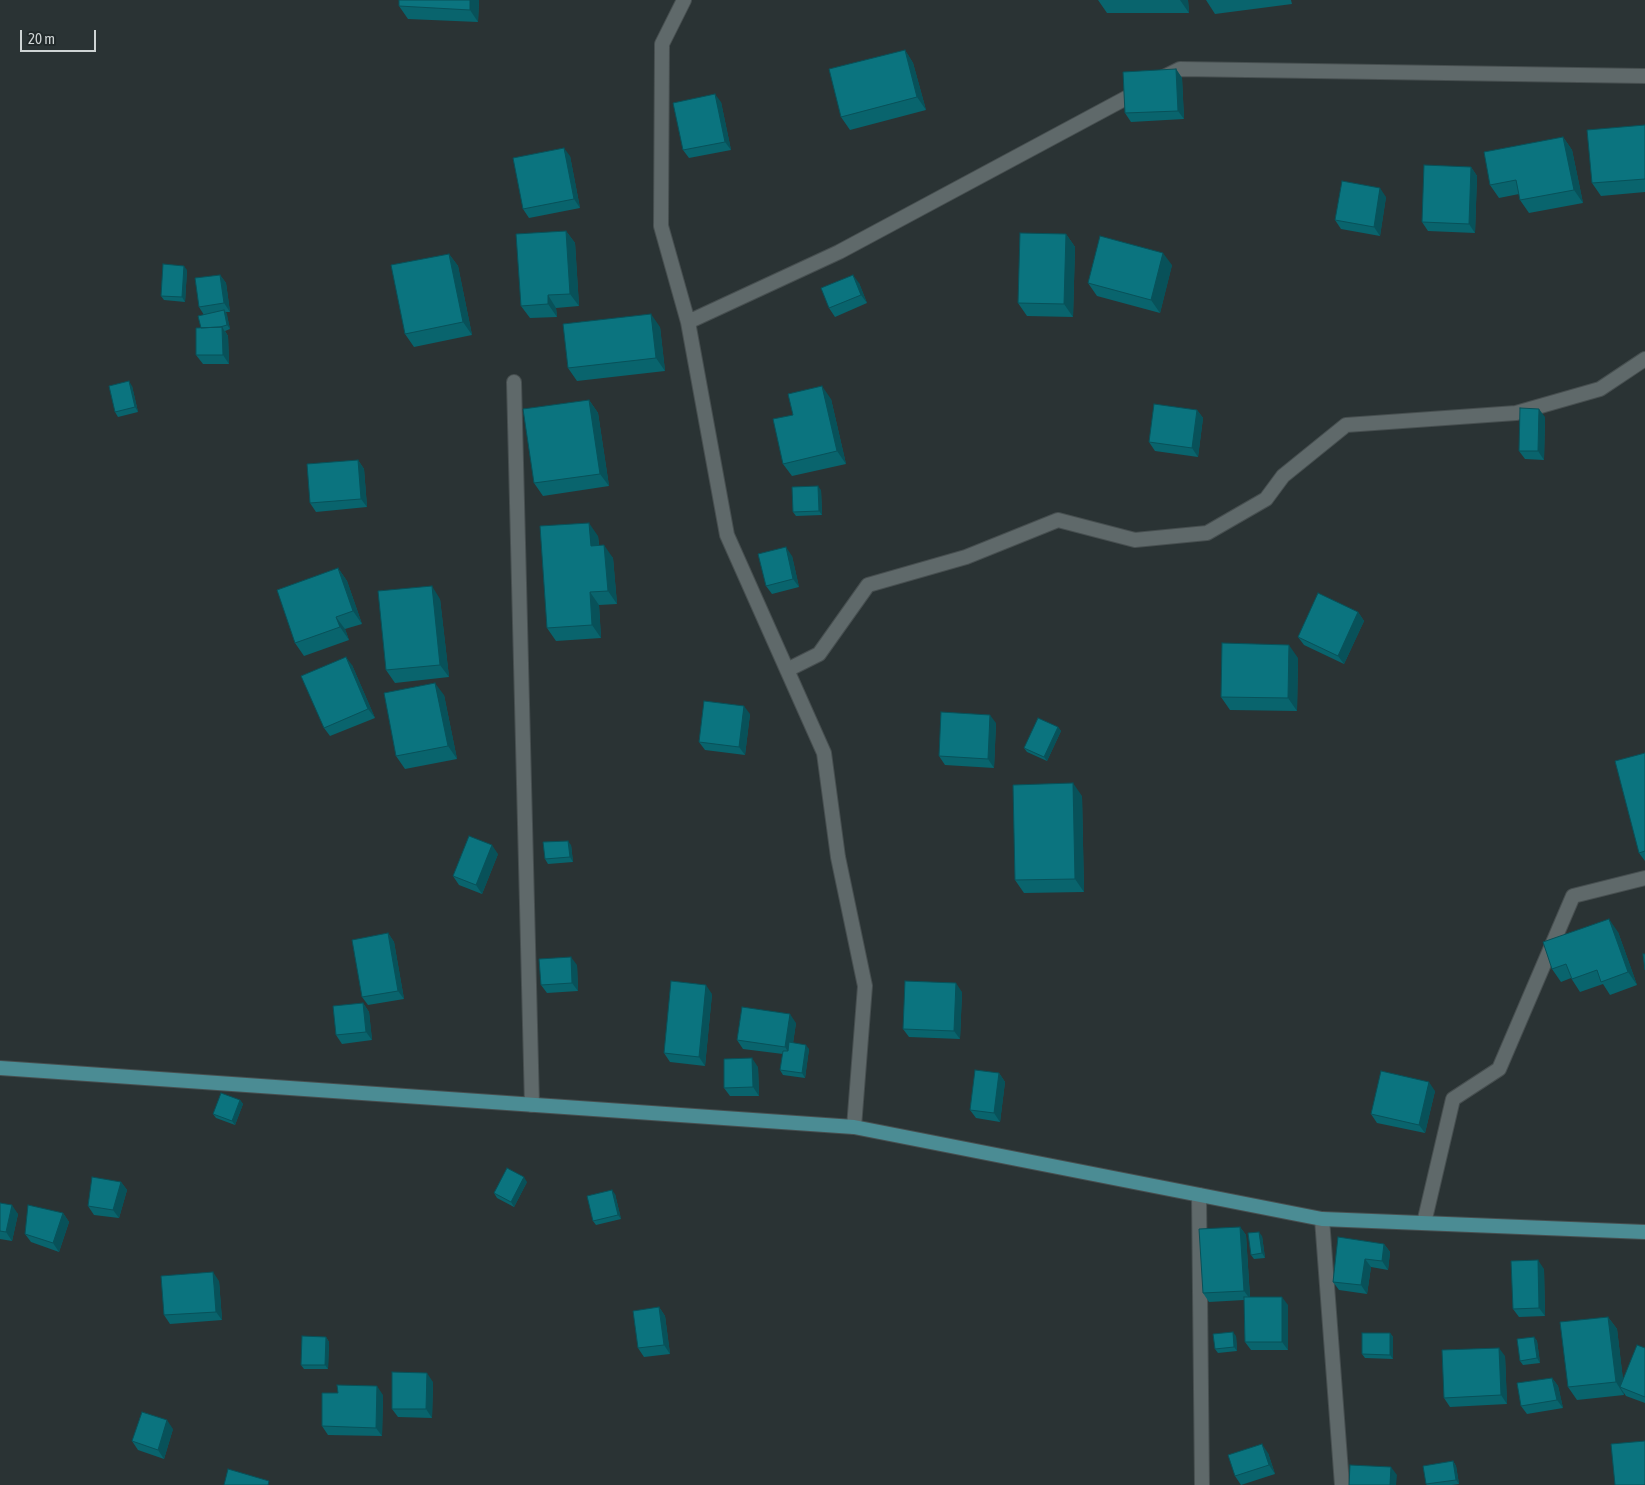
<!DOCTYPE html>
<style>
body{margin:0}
#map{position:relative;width:1645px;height:1485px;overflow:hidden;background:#2a3334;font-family:"Asap Condensed",sans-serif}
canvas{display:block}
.scale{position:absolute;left:20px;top:30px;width:76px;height:22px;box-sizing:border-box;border:2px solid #ced4d4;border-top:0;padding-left:6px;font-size:15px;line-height:18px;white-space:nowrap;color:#ced4d4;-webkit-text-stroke:4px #21292a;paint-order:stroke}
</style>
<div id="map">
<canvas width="1645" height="1485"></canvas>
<div class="scale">20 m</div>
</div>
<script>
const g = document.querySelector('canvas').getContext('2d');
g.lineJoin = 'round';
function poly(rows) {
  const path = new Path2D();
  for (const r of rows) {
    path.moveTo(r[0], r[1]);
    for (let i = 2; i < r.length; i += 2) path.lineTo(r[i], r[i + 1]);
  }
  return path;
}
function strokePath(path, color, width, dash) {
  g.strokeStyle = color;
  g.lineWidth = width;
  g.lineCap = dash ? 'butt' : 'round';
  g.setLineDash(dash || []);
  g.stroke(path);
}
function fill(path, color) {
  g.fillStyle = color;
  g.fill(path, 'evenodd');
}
const minor = poly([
 [684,0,662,44,661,226,688,322,727,535,824,753,838,857,865,986,854,1127],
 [1162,78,1180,69,1645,76],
 [688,322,839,252,1141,90],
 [514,382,532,1105],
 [787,670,819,654,868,585,966,557,1058,520,1135,540,1207,533,1266,499,1283,476,1346,425,1516,413,1600,389,1645,359],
 [1199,1195,1202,1485],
 [1322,1219,1342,1485],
 [1424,1223,1453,1099,1499,1069,1573,896,1645,878]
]);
const primary = poly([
 [0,1068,854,1127,1322,1219,1645,1232]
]);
strokePath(minor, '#474f50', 16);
strokePath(primary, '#474f50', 16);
strokePath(minor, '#5f696a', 14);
strokePath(primary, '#4b8c94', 14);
fill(poly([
 [479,0,478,22,408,19,399,6],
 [1098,0,1188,0,1189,13,1107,13],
 [1206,0,1291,0,1292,4,1215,14],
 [905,50,913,63,926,110,850,130,841,117],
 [1176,69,1182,78,1184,119,1131,122,1125,113],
 [721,102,731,150,689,158,683,150],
 [1645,125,1645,192,1601,196,1592,183],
 [1563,137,1572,150,1583,203,1529,213,1520,200,1519,194,1499,198,1490,185],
 [570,156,580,208,529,218,523,209],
 [1471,167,1477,176,1475,233,1428,231,1422,222],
 [1386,197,1380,236,1341,229,1335,220],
 [566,231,575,243,579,306,556,308,557,317,530,318,521,306],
 [1066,234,1075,247,1073,317,1027,316,1018,303],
 [449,254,458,266,472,335,414,347,405,334],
 [1172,265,1160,313,1097,296,1088,283],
 [187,270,185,302,164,300,161,296],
 [220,275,226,283,230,312,226,312,230,329,225,331,228,336,229,364,203,364,196,355,201,328,204,315,199,307],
 [859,283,867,303,835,317,829,308],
 [660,327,665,371,577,381,568,368],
 [132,386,138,412,118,417,115,412],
 [831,399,846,464,792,476,783,464,793,415],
 [589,400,598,413,609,486,543,496,534,483],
 [1197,410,1203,418,1198,457,1155,451,1149,442],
 [1545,417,1544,460,1525,459,1519,451],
 [358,460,364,469,367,507,316,512,310,503],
 [821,490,822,515,796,516,793,512],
 [598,536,599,545,613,558,617,604,599,605,601,638,556,641,547,628],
 [792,556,799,587,772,594,766,586],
 [338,568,347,581,362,624,345,629,349,640,304,656,295,643],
 [440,599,449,677,395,683,386,670],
 [1358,612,1364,621,1344,664,1304,645,1298,637],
 [1298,658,1297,711,1230,710,1221,697],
 [352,665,375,718,330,736,324,728],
 [444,695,457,759,405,769,396,756],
 [750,714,745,755,705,750,699,742],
 [996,723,994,768,945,765,939,756],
 [1058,727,1061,731,1047,761,1027,752,1024,748],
 [1645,753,1645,861,1639,853],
 [1082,796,1084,892,1024,893,1015,880],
 [571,845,573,862,548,864,545,859],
 [498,854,482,894,459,885,453,876],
 [1618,932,1637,985,1610,995,1603,984,1580,992,1571,978,1561,982,1552,969],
 [388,933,394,942,404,999,368,1005,362,997],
 [577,965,578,991,547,993,541,985],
 [962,992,960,1039,909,1037,903,1029],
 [712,994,705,1066,670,1062,664,1053],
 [363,1003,369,1012,372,1040,342,1044,336,1035],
 [796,1023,793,1043,809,1049,805,1078,783,1075,780,1070,783,1054,743,1049,737,1040],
 [758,1067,759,1096,730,1096,724,1088],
 [999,1073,1005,1082,1000,1122,976,1118,970,1110],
 [1435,1091,1425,1133,1377,1123,1371,1114],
 [240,1100,243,1104,235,1125,216,1118,213,1114],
 [121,1182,127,1190,119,1218,94,1215,88,1206],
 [527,1182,514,1207,497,1198,494,1193],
 [615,1194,621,1219,596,1225,593,1221],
 [0,1203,18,1214,12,1241,0,1239],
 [63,1213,69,1222,59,1252,31,1242,25,1234],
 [1240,1227,1246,1235,1250,1297,1288,1305,1288,1350,1251,1350,1245,1342,1244,1300,1209,1302,1203,1293],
 [1262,1236,1265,1258,1254,1259,1251,1255],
 [1384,1244,1390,1252,1388,1270,1371,1267,1367,1294,1339,1290,1333,1282],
 [1544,1269,1545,1316,1519,1317,1513,1309],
 [219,1281,222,1320,170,1324,164,1315],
 [659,1307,665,1316,670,1354,644,1357,638,1348],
 [1608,1317,1617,1329,1623,1380,1645,1348,1645,1403,1626,1396,1624,1393,1624,1395,1577,1400,1568,1387],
 [1390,1333,1393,1337,1393,1359,1365,1358,1362,1354],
 [1236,1336,1237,1351,1218,1353,1215,1349],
 [326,1337,329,1342,328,1369,304,1369,301,1365],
 [1534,1337,1537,1341,1540,1363,1523,1365,1520,1361],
 [1505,1356,1507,1404,1450,1407,1444,1398],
 [1552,1378,1558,1386,1563,1408,1527,1414,1521,1406],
 [433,1382,432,1418,398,1417,392,1409],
 [383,1395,382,1436,328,1435,322,1426],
 [173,1429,164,1459,138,1450,132,1441],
 [1268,1453,1275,1474,1241,1485,1235,1476],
 [1453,1461,1456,1466,1459,1484,1452,1485,1427,1485,1426,1484]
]), '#09646d');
fill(poly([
 [470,0,479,0,478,22,470,10],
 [1180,0,1188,0,1189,13],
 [905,50,913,63,926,110,917,97],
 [1176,69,1182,78,1184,119,1178,111],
 [715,94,721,102,731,150,725,142],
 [1563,137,1572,150,1583,203,1574,190],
 [564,148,570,156,580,208,574,199],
 [1471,167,1477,176,1475,233,1469,224],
 [1380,188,1386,197,1380,236,1374,227],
 [566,231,575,243,579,306,570,294],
 [1066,234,1075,247,1073,317,1064,304],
 [1163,253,1172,265,1160,313,1151,300],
 [449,254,458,266,472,335,463,322],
 [184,266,187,270,185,302,182,297],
 [220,275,226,283,230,312,224,303],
 [853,275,859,283,867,303,861,295],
 [548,295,556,308,557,317,548,304],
 [224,310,227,314,230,329,227,325],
 [651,314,660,327,665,371,656,358],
 [222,327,228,336,229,364,223,355],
 [129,381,132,386,138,412,135,407],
 [822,386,831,399,846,464,837,451],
 [589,400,598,413,609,486,600,474],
 [1539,409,1545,417,1544,460,1538,451],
 [1197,410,1203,418,1198,457,1192,448],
 [358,460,364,469,367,507,361,499],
 [818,486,821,490,822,515,819,511],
 [589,523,598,536,600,558,591,546],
 [604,545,613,558,617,604,608,591],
 [786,547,792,556,799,587,793,579],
 [338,568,347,581,362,624,353,611],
 [432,586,440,599,449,677,440,665],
 [590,592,599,605,601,638,592,625],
 [1358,612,1364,621,1344,664,1338,656],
 [336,617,345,629,349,640,340,627],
 [1289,645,1298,658,1297,711,1288,698],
 [346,657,352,665,375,718,368,709],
 [435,683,444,695,457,759,448,746],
 [744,706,750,714,745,755,739,747],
 [990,715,996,723,994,768,988,759],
 [1058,727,1061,731,1047,761,1044,757],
 [1073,783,1082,796,1084,892,1075,879],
 [568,841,571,845,573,862,570,857],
 [492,845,498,854,482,894,476,885],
 [1609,919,1618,932,1637,985,1628,972],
 [388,933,394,942,404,999,398,991],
 [571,957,577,965,578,991,572,983],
 [956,983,962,992,960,1039,954,1031],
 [706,985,712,994,705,1066,699,1057],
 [363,1003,369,1012,372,1040,366,1032],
 [790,1014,796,1023,791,1056,785,1047],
 [806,1045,809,1049,805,1078,802,1073],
 [752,1058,758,1067,759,1096,753,1087],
 [999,1073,1005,1082,1000,1122,994,1113],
 [1429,1082,1435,1091,1425,1133,1419,1125],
 [240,1100,243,1104,235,1125,232,1121],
 [524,1177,527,1182,514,1207,511,1202],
 [121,1182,127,1190,119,1218,113,1210],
 [612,1190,615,1194,621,1219,618,1215],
 [12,1205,18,1214,12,1241,6,1232],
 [63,1213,69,1222,59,1252,53,1243],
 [1240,1227,1246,1235,1250,1299,1244,1291],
 [1259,1232,1262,1236,1265,1258,1262,1253],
 [1384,1244,1390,1252,1388,1270,1382,1261],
 [1365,1259,1371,1267,1367,1294,1361,1285],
 [1538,1260,1544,1269,1545,1316,1539,1308],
 [213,1272,219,1281,222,1320,216,1312],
 [1282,1297,1288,1305,1288,1350,1282,1342],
 [659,1307,665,1316,670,1354,664,1345],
 [1608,1317,1617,1329,1624,1388,1620,1387,1624,1393,1624,1395,1616,1382],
 [1233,1332,1236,1336,1237,1351,1234,1347],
 [1390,1333,1393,1337,1393,1359,1390,1355],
 [326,1337,329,1342,328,1369,325,1365],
 [1534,1337,1537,1341,1540,1363,1537,1358],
 [1499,1348,1505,1356,1507,1404,1501,1395],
 [427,1373,433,1382,432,1418,426,1409],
 [1552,1378,1558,1386,1563,1408,1557,1400],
 [377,1386,383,1395,382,1436,376,1428],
 [167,1420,173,1429,164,1459,158,1450],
 [1262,1444,1268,1453,1275,1474,1269,1465],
 [1453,1461,1456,1466,1459,1484,1456,1480],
 [1391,1467,1397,1475,1396,1485,1390,1485]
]), '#085159');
const building = poly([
 [399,0,470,0,470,10,399,6,399,0],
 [905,50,917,97,841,117,829,69,905,50],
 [1176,69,1178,111,1125,113,1123,72,1176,69],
 [715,94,725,142,683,150,673,103,715,94],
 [1645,125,1645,179,1592,183,1587,130,1645,125],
 [1563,137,1574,190,1520,200,1516,180,1490,185,1484,152,1563,137],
 [564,148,574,199,523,209,513,158,564,148],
 [1424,165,1471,167,1469,224,1422,222,1424,165],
 [1342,181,1380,188,1374,227,1335,220,1342,181],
 [566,231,570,294,548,295,548,304,521,306,516,234,566,231],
 [1020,233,1066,234,1064,304,1018,303,1020,233],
 [1100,236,1163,253,1151,300,1088,283,1100,236],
 [449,254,463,322,405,334,391,265,449,254],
 [163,264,184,266,182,297,161,296,163,264],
 [220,275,224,303,199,307,195,278,220,275],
 [853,275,861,295,829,308,821,288,853,275],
 [224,310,227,325,220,327,201,328,198,316,224,310],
 [651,314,656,358,568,368,563,324,651,314],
 [222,327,223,355,196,355,196,328,222,327],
 [129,381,135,407,115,412,109,386,129,381],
 [822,386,837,451,783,464,773,419,793,415,788,394,822,386],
 [589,400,600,474,534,483,523,409,589,400],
 [1154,404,1197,410,1192,448,1149,442,1154,404],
 [1520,408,1539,409,1538,451,1519,451,1520,408],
 [358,460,361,499,310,503,307,464,358,460],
 [818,486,819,511,793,512,792,487,818,486],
 [589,523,591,546,604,545,608,591,590,592,592,625,547,628,540,526,589,523],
 [786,547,793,579,766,586,758,554,786,547],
 [338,568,353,611,336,617,340,627,295,643,277,590,338,568],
 [432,586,440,665,386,670,378,591,432,586],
 [1318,593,1358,612,1338,656,1298,637,1318,593],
 [1222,643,1289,645,1288,698,1221,697,1222,643],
 [346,657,368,709,324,728,301,676,346,657],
 [435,683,448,746,396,756,384,693,435,683],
 [704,701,744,706,739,747,699,742,704,701],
 [941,712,990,715,988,759,939,756,941,712],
 [1038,718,1058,727,1044,757,1024,748,1038,718],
 [1645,753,1645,851,1639,853,1615,761,1645,753],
 [1073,783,1075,879,1015,880,1013,785,1073,783],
 [469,836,492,845,476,885,453,876,469,836],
 [568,841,570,857,545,859,543,842,568,841],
 [1609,919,1628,972,1601,982,1597,970,1572,979,1566,964,1552,969,1543,942,1609,919],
 [388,933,398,991,362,997,352,940,388,933],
 [1643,954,1645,954,1645,970,1643,954],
 [571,957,572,983,541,985,539,959,571,957],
 [671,981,706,985,699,1057,664,1053,671,981],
 [905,981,956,983,954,1031,903,1029,905,981],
 [363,1003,366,1032,336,1035,333,1006,363,1003],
 [742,1007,790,1014,785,1047,737,1040,742,1007],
 [789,1042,806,1045,802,1073,780,1070,783,1051,788,1051,789,1042],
 [752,1058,753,1087,724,1088,724,1059,752,1058],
 [975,1070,999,1073,994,1113,970,1110,975,1070],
 [1381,1071,1429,1082,1419,1125,1371,1114,1381,1071],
 [221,1093,240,1100,232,1121,213,1114,221,1093],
 [507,1168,524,1177,511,1202,494,1193,507,1168],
 [92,1177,121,1182,113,1210,88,1206,92,1177],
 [612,1190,618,1215,593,1221,587,1196,612,1190],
 [0,1203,12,1205,6,1232,0,1231,0,1203],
 [28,1205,63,1213,53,1243,25,1234,28,1205],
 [1240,1227,1244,1291,1203,1293,1199,1229,1240,1227],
 [1259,1232,1262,1253,1251,1255,1248,1233,1259,1232],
 [1338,1237,1384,1244,1382,1261,1365,1259,1361,1285,1333,1282,1338,1237],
 [1538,1260,1539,1308,1513,1309,1511,1261,1538,1260],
 [213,1272,216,1312,164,1315,161,1276,213,1272],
 [1244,1297,1282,1297,1282,1342,1245,1342,1244,1297],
 [659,1307,664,1345,638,1348,633,1311,659,1307],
 [1608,1317,1616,1382,1568,1387,1560,1322,1608,1317],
 [1233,1332,1234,1347,1215,1349,1213,1334,1233,1332],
 [1362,1333,1390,1333,1390,1355,1362,1354,1362,1333],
 [302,1336,326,1337,325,1365,301,1365,302,1336],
 [1534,1337,1537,1358,1520,1361,1517,1339,1534,1337],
 [1637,1345,1645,1348,1645,1397,1620,1387,1637,1345],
 [1499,1348,1501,1395,1444,1398,1442,1350,1499,1348],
 [392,1372,427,1373,426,1409,392,1409,392,1372],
 [1552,1378,1557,1400,1521,1406,1517,1383,1552,1378],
 [337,1385,377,1386,376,1428,322,1426,322,1393,338,1393,337,1385],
 [142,1412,167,1420,158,1450,132,1441,142,1412],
 [1645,1441,1645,1485,1615,1485,1611,1444,1645,1441],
 [1262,1444,1269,1465,1235,1476,1228,1455,1262,1444],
 [1453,1461,1456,1480,1426,1484,1423,1466,1453,1461],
 [1350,1465,1391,1467,1390,1485,1349,1485,1350,1465],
 [228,1469,269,1481,268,1485,224,1485,228,1469]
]);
fill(building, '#0b747f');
strokePath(building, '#085159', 1);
</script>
